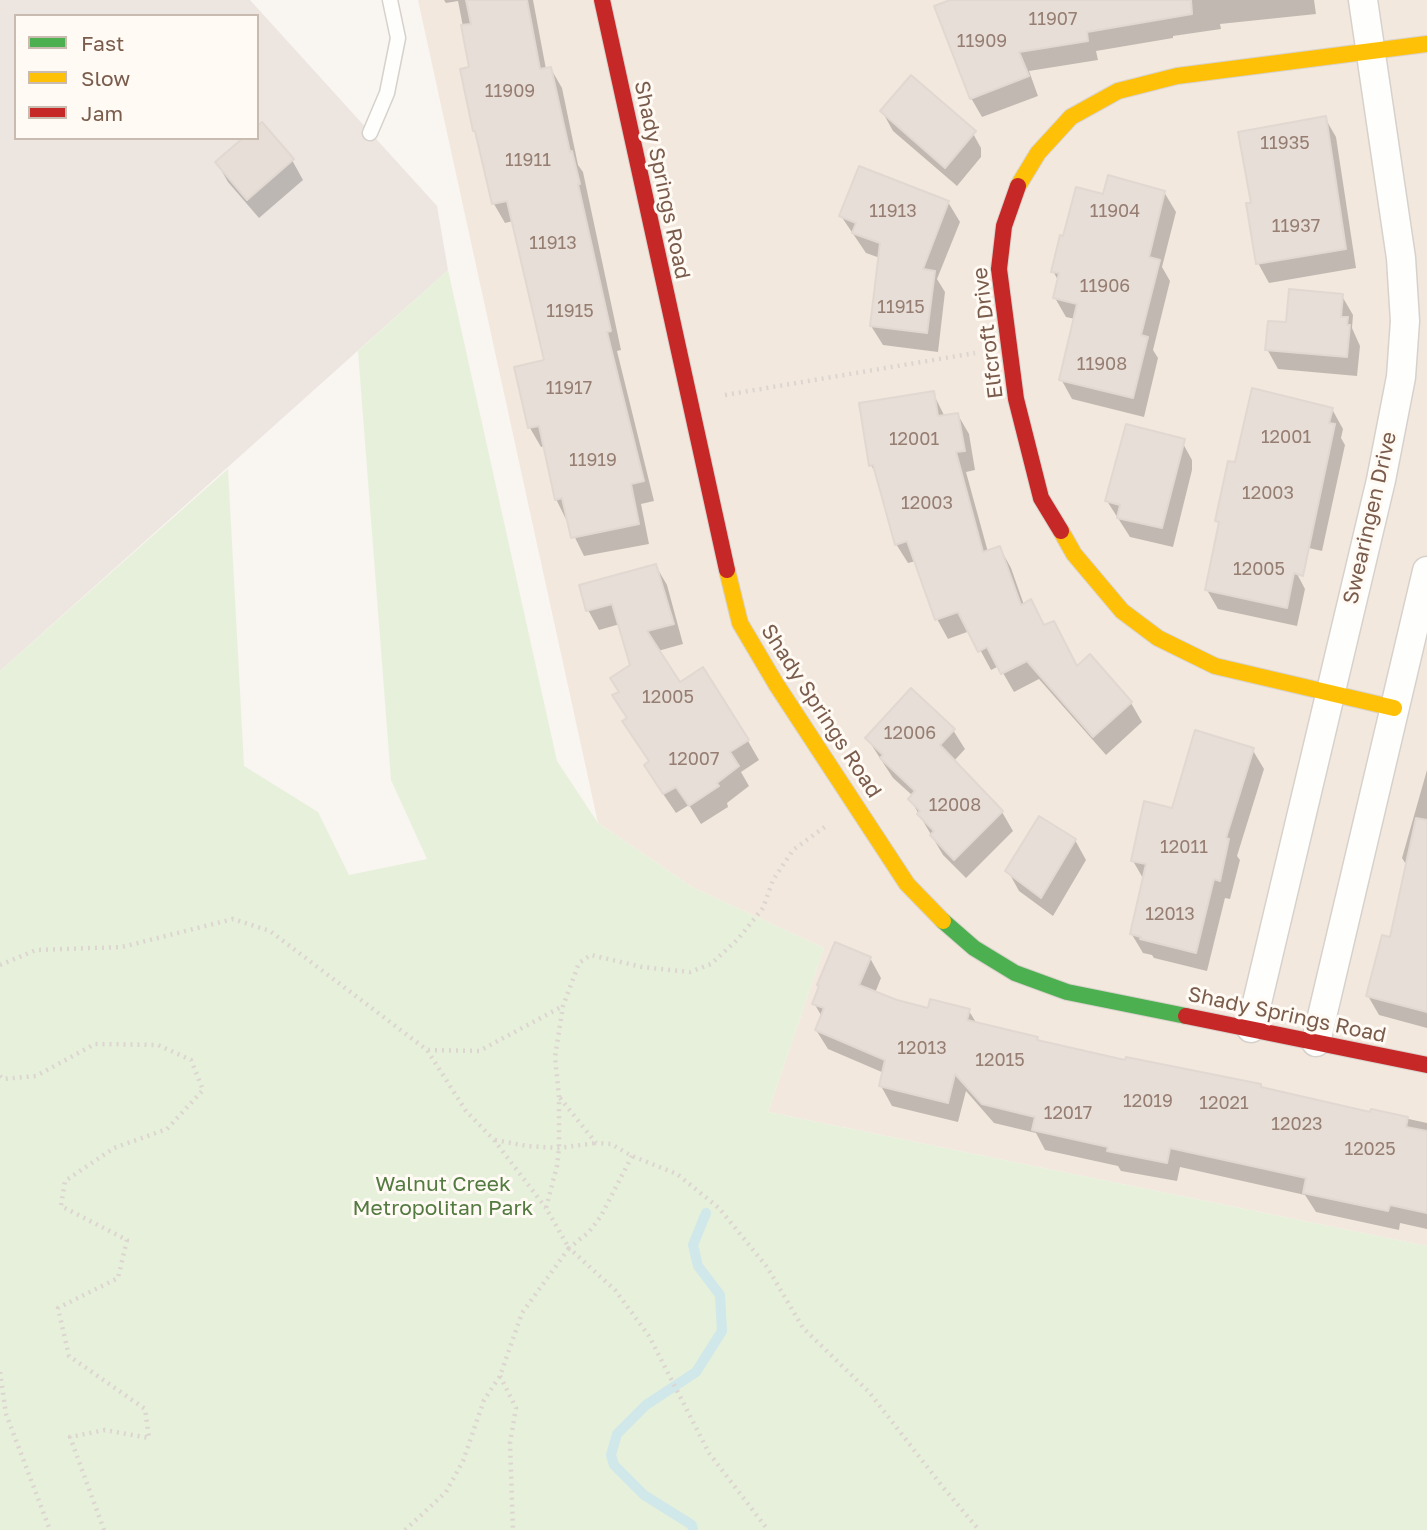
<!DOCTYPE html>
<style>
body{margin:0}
#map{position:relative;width:1427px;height:1530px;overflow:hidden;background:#f9f5f0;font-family:"Golos Text",sans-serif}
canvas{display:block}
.legend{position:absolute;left:14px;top:14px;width:245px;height:126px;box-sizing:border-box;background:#fffaf3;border:2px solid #cabbb1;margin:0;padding:9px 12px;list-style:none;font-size:21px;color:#7a5c4d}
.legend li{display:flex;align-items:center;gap:14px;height:35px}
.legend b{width:35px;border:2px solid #cabbb1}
</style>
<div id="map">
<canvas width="1427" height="1530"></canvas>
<ul class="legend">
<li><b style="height:9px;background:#4caf50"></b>Fast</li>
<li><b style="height:9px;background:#ffc107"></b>Slow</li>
<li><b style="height:9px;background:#c62828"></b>Jam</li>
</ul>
</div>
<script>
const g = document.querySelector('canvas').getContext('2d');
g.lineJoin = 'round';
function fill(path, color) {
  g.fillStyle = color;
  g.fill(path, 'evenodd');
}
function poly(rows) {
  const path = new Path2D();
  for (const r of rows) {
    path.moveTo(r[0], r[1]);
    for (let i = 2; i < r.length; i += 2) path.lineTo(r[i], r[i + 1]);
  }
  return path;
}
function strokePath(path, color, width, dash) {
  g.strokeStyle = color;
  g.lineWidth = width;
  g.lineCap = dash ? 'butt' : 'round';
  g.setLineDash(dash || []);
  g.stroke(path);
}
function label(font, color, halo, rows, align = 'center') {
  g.font = font + ' "Golos Text",sans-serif';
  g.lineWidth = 6;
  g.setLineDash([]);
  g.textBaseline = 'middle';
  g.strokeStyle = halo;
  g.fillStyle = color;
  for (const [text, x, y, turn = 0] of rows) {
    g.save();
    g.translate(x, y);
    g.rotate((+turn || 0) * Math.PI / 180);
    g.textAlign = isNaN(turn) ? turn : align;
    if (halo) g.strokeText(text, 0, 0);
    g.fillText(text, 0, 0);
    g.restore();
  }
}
fill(poly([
 [418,0,1427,0,1427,1246,768,1112,824,948,692,887,598,823]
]), '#f2e8de');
fill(poly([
 [0,0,250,0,437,206,448,270,0,671],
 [16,16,257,16,257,138,16,138]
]), '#ede5e0');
fill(poly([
 [448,270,557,761,598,823,692,887,824,948,768,1112,1427,1246,1427,1530,0,1530,0,671,228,469,244,766,318,812,349,875,427,859,391,780,358,351]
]), '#e7f0db');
fill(poly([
 [444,0,533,0,546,69,551,69,562,88,578,165,583,172,621,350,617,351,654,501,641,504,649,544,584,556,556,499,545,446,541,447,530,428,516,368,546,362,513,221,505,223,494,204,478,137,474,130,471,68,458,1,446,3],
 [955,0,1314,0,1316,14,1220,24,1221,29,1173,36,1173,38,1096,51,1098,60,1029,71,1038,96,982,117,971,98],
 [882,111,970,128,981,148,981,157,957,186,893,131],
 [1325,118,1336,137,1356,268,1269,283,1258,263],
 [257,138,292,160,303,180,259,218,228,182,217,163],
 [1164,192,1176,212,1162,267,1170,281,1153,350,1158,358,1144,417,1072,399,1061,379,1075,319,1066,317,1055,298,1059,282,1053,271,1105,196],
 [948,202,960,222,937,279,945,292,938,352,883,345,871,326,880,258,866,253,841,216],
 [1342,296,1353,315,1352,328,1360,346,1357,376,1278,369,1267,349,1287,324],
 [933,393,945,417,958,415,969,434,975,470,966,472,988,552,1000,548,1011,568,1024,605,1077,668,1131,703,1142,722,1106,755,1039,679,1014,692,999,666,991,670,970,631,948,639,937,619,916,561,908,563,896,544,879,480,871,465],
 [1332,409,1343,429,1341,438,1345,445,1322,551,1300,546,1295,570,1305,589,1297,626,1218,609,1207,590,1220,527,1217,520,1236,464],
 [1181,440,1192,460,1192,470,1173,547,1130,537,1107,501],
 [656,566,667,585,683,644,658,651,680,684,748,741,759,760,741,772,749,786,727,803,728,807,701,824,689,805,676,813,657,785,650,763,628,719,620,693,632,666,620,624,599,630,588,610,581,587],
 [953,730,965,749,953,762,1002,812,1013,831,966,878,943,855,910,799,913,796,893,778,867,738],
 [1252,749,1264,769,1237,856,1240,860,1230,899,1225,898,1207,971,1154,958,1152,955,1143,953,1131,933,1144,880,1133,861,1173,810],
 [1427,770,1427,1028,1379,1015,1368,996,1391,939,1407,866,1402,858],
 [1075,840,1086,860,1053,916,1019,891,1008,871],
 [870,958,881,978,875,993,929,1010,969,1011,977,1024,1037,1039,1039,1043,1262,1089,1371,1114,1372,1111,1427,1123,1427,1229,1400,1223,1399,1230,1316,1212,1305,1195,1180,1167,1177,1181,1121,1171,1118,1166,1045,1150,1036,1133,994,1123,966,1091,958,1122,892,1106,881,1086,884,1073,828,1049,816,1030,822,1017,814,1003]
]), '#0003');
strokePath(poly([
 [693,1530,692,1525,644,1495,614,1465,611,1455,617,1434,646,1405,696,1372,722,1331,720,1295,698,1266,693,1245,706,1213]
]), '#d0e8ea', 10);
const building = poly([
 [466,0,527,0,540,69,551,67,570,152,572,151,580,184,578,184,611,331,607,332,644,481,631,484,639,524,571,538,562,498,555,500,539,426,528,428,514,367,544,360,507,201,492,204,475,131,473,131,460,69,469,67,461,25,471,24,466,0],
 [950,0,1191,0,1192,14,1087,32,1088,41,1019,52,1029,76,970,99,934,6,950,0],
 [911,75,976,131,945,168,880,111,911,75],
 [1326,116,1346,249,1256,264,1246,203,1251,203,1238,132,1326,116],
 [262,122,294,159,247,200,215,162,243,138,257,138,257,126,262,122],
 [859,166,949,201,923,269,935,271,927,333,870,326,880,243,852,233,856,223,839,216,859,166],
 [1108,175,1165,191,1149,257,1160,260,1141,335,1148,337,1133,398,1059,380,1077,304,1053,298,1059,273,1051,272,1060,235,1063,236,1076,187,1103,194,1108,175],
 [1289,289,1343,294,1341,317,1348,317,1347,325,1350,325,1347,357,1265,350,1268,321,1286,322,1289,289],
 [1252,388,1333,408,1329,423,1335,424,1303,576,1294,573,1287,608,1205,590,1219,522,1215,521,1228,461,1235,462,1252,388],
 [934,391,938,416,958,413,965,451,956,452,983,552,1000,546,1021,605,1031,599,1044,625,1054,621,1077,666,1090,654,1132,702,1093,737,1027,661,1001,674,987,647,978,652,958,612,935,620,907,541,895,545,873,465,869,466,859,403,934,391],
 [1126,424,1185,439,1162,528,1117,518,1120,505,1105,501,1126,424],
 [656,564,674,624,647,631,680,682,703,667,749,740,730,752,739,766,717,783,719,786,689,806,676,787,663,794,644,765,649,761,622,721,627,718,612,695,619,692,610,678,630,665,612,604,586,611,579,585,656,564],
 [911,688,955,729,940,745,1003,811,954,860,930,835,934,831,917,814,920,811,908,799,915,791,880,758,883,755,865,738,911,688],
 [1195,730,1254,748,1226,838,1229,839,1220,881,1214,879,1196,953,1140,939,1141,937,1130,934,1146,864,1131,861,1144,801,1172,808,1195,730],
 [1039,816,1076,839,1041,898,1005,871,1039,816],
 [1416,818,1427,820,1427,1012,1366,996,1382,935,1390,937,1416,818],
 [835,942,871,957,859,985,897,1000,928,1008,930,999,970,1009,967,1020,1038,1037,1037,1040,1125,1060,1126,1057,1261,1084,1261,1087,1370,1112,1371,1109,1408,1117,1406,1127,1427,1131,1427,1213,1390,1205,1388,1211,1303,1193,1306,1178,1170,1148,1167,1163,1107,1151,1108,1147,1032,1130,1035,1117,982,1104,955,1074,948,1103,879,1086,885,1060,815,1030,824,1008,812,1004,819,986,817,985,835,942]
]);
fill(building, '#e6ded7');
strokePath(building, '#e2d8d2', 2);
const lane = poly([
 [370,133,387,93,398,38,390,0]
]);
const street = poly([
 [1251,1028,1381,480,1401,377,1405,321,1401,258,1363,0],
 [1316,1042,1427,571]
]);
const fast = poly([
 [943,921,974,948,1015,973,1067,992,1186,1016]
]);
const slow = poly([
 [1018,186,1038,153,1071,117,1118,91,1177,76,1427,44],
 [1061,531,1074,554,1122,611,1158,638,1215,666,1394,708],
 [727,570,740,623,776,684,907,884,943,921]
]);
const jam = poly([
 [602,0,727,570],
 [1018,186,1004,226,999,269,1016,399,1041,498,1061,531],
 [1186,1016,1427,1065]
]);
strokePath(lane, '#d7d1cb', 17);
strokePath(street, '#d7d1cb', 31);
strokePath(fast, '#d9d2cb', 18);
strokePath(slow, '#d9d2cb', 18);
strokePath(jam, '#d9d2cb', 18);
strokePath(poly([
 [725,395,975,353],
 [0,965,36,950,122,947,233,919,270,931,427,1050,466,1111,494,1140,546,1208],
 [428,1050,479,1051,563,1006],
 [0,1076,3,1079,36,1076,95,1044,158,1045,191,1060,203,1090,167,1129,114,1148,65,1181,61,1206,127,1240,118,1278,58,1308,69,1356,145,1409,149,1438,105,1430,70,1437,104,1530],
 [560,1098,596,1143,611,1144,632,1156,677,1174,719,1208,767,1267,803,1328,869,1392,942,1486,979,1530],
 [495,1140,527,1146,559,1148,596,1143],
 [632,1156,601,1216,589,1232,569,1248,615,1290,649,1336,709,1453,768,1530],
 [0,1372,6,1414,50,1530],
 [500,1376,516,1408,510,1443,513,1530],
 [405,1530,446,1492,463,1461,484,1400,500,1376,522,1313,569,1248,546,1208,557,1166,559,1148,559,1097,555,1057,563,1006,579,963,591,955,642,967,690,972,711,964,738,939,763,908,773,880,793,850,826,826]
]), '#dcd5d0', 4.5, [2, 5]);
strokePath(lane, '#fefefd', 14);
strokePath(street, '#fefefd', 28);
strokePath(fast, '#4caf50', 16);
strokePath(slow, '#ffc107', 16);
strokePath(jam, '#c62828', 16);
label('18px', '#977e72', null, [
 ["11907",1053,19],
 ["11909",982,41],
 ["11909",510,91],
 ["11935",1285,143],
 ["11911",528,160],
 ["11913",893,211],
 ["11904",1115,211],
 ["11937",1296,226],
 ["11913",553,243],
 ["11906",1105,286],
 ["11915",901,307],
 ["11915",570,311],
 ["11908",1102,364],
 ["11917",569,388],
 ["12001",1286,437],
 ["12001",914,439],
 ["11919",593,460],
 ["12003",1268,493],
 ["12003",927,503],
 ["12005",1259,569],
 ["12005",668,697],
 ["12006",910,733],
 ["12007",694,759],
 ["12008",955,805],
 ["12011",1184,847],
 ["12013",1170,914],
 ["12013",922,1048],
 ["12015",1000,1060],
 ["12019",1148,1101],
 ["12021",1224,1103],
 ["12017",1068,1113],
 ["12023",1297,1124],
 ["12025",1370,1149]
]);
label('21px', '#7a5c4d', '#fffaf3', [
 ["Shady Springs Road",662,180,78],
 ["Elfcroft Drive",988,333,-97],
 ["Swearingen Drive",1370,518,-77],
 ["Shady Springs Road",821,711,57],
 ["Shady Springs Road",1287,1015,12]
]);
label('21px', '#537a41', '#fffaf3', [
 ["Walnut Creek",443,1184],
 ["Metropolitan Park",443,1208]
]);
</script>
